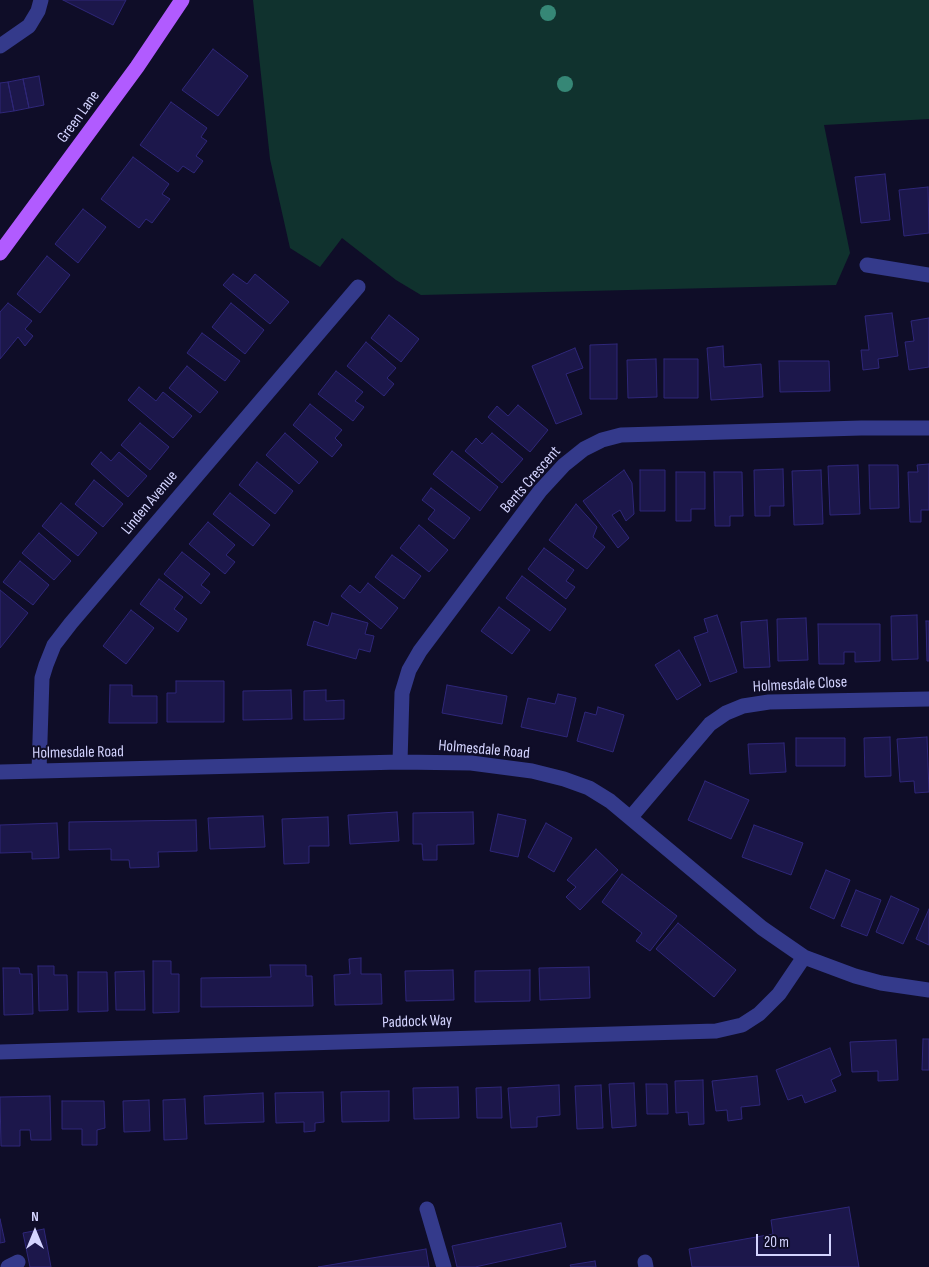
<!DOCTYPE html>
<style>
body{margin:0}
#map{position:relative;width:929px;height:1267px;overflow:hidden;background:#0f0d28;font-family:"Sofia Sans Condensed",sans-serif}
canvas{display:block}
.north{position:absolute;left:10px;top:1207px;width:50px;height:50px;-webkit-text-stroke:4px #0f0d28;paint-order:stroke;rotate:0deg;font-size:14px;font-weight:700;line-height:20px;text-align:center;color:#d4d4ff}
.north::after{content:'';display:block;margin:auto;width:18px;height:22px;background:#d4d4ff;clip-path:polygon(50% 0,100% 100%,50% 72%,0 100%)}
.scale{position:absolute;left:756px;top:1234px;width:75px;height:22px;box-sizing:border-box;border:2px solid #d4d4ff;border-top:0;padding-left:6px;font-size:15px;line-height:18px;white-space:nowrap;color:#d4d4ff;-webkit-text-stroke:4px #0f0d28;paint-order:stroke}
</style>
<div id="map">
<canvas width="929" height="1267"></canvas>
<div class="north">N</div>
<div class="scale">20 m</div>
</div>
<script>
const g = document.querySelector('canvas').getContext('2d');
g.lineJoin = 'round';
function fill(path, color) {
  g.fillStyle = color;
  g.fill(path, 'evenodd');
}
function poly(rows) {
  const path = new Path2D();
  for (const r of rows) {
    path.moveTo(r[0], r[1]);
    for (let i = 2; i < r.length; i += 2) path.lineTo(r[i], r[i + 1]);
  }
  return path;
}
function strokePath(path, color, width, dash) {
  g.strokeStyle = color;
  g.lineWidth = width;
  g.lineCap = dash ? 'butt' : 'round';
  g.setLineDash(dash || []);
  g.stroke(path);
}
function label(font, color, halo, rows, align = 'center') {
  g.font = font + ' "Sofia Sans Condensed",sans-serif';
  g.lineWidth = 4;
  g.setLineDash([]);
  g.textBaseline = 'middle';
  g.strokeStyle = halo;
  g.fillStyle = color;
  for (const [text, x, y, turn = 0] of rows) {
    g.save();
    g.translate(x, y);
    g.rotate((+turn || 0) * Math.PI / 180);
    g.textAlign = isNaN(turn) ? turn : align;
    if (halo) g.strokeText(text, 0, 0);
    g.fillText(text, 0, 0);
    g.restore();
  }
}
fill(poly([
 [253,0,929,0,929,119,824,125,850,253,836,285,421,295,396,280,342,238,320,267,290,248,270,159]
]), '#10322e');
const building = poly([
 [63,0,126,0,113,25,63,0],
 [213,49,248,76,218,116,182,90,213,49],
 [39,76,44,105,29,108,23,79,39,76],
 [23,79,29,108,14,111,8,82,23,79],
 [8,82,14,111,0,113,0,83,8,82],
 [171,102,207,128,201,137,207,141,196,156,203,161,194,173,183,166,178,172,140,145,171,102],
 [133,157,169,184,162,194,170,199,152,223,146,219,139,228,101,199,133,157],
 [885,174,890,220,861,223,855,177,885,174],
 [928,187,929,233,904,236,899,190,928,187],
 [83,209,106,227,78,263,55,244,83,209],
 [47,256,70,275,40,313,17,294,47,256],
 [233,274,247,284,255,274,289,302,270,324,223,285,233,274],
 [8,303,32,321,25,329,33,336,25,346,18,337,0,359,0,312,8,303],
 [231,303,264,330,245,354,212,327,231,303],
 [892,313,898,356,878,359,879,368,863,370,861,350,869,350,865,316,892,313],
 [389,315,419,339,401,362,371,338,389,315],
 [929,318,929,367,909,370,905,342,914,341,911,321,929,318],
 [202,333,240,361,225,381,187,353,202,333],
 [366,342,396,368,387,378,394,384,384,396,347,366,366,342],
 [617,344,617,399,590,399,590,345,617,344],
 [723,346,724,367,761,364,763,397,711,400,707,348,723,346],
 [575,348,583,368,566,374,582,414,556,424,532,366,575,348],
 [656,359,657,397,628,398,627,360,656,359],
 [664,359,698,359,698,398,664,398,664,359],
 [779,361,829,361,830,391,780,392,779,361],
 [187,366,218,392,200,413,169,388,187,366],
 [336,371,363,392,355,401,364,407,353,421,318,394,336,371],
 [139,387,156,401,163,392,192,416,173,438,128,400,139,387],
 [310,404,342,430,335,438,342,445,332,457,293,425,310,404],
 [518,405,548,430,530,452,488,417,497,406,508,416,518,405],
 [140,423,169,447,150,470,121,445,140,423],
 [285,433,318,462,299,484,266,455,285,433],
 [492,433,523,459,502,483,465,451,476,438,482,444,492,433],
 [452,451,498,487,480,511,433,474,452,451],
 [101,452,111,461,119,452,147,476,128,497,91,464,101,452],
 [257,462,293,491,275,514,239,485,257,462],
 [929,464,929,510,921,510,921,522,910,522,908,472,918,472,917,465,929,464],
 [858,465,860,514,830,515,828,466,858,465],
 [869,465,898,465,899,508,870,509,869,465],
 [783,469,784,506,770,506,770,516,755,516,754,470,783,469],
 [624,470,632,483,634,514,626,521,620,510,612,515,629,538,618,548,583,501,624,470],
 [640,470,665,470,665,511,640,511,640,470],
 [821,470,823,524,794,525,792,471,821,470],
 [676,472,705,472,705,509,691,509,691,521,676,521,676,472],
 [714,472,742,472,743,516,730,516,730,526,715,526,714,472],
 [94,480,123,504,103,527,75,504,94,480],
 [431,488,470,518,454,539,428,519,435,510,422,500,431,488],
 [230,493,270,525,253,546,213,514,230,493],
 [61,503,97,533,78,556,42,526,61,503],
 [576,504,597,527,593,537,605,547,587,569,549,540,576,504],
 [208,522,235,545,226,555,235,562,225,574,189,544,208,522],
 [419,525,448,550,429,572,400,548,419,525],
 [39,533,71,561,54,580,22,553,39,533],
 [544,548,574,570,566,581,575,587,566,599,528,569,544,548],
 [182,552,210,574,201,585,210,592,201,604,164,574,182,552],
 [392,555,421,576,404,599,375,577,392,555],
 [20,561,49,585,33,605,3,582,20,561],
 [522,576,566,609,550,631,506,598,522,576],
 [159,579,183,597,174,609,187,619,178,632,140,604,159,579],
 [368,583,398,608,381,629,341,596,350,585,360,593,368,583],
 [0,590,28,613,0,648,0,590],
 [499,607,530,630,512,654,481,631,499,607],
 [131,610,154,628,126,664,103,646,131,610],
 [332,613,368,623,365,634,374,636,370,652,359,649,356,659,307,645,314,621,328,626,332,613],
 [717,615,737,672,710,682,694,637,708,632,704,619,717,615],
 [917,615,918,659,892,660,891,616,917,615],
 [806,618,808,660,778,661,777,619,806,618],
 [767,620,770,667,744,668,741,622,767,620],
 [926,621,929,621,929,661,927,661,926,621],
 [818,624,880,624,880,661,855,662,855,652,844,652,844,664,819,664,818,624],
 [679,650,701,685,677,700,655,665,679,650],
 [176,681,224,681,224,722,167,722,167,693,176,693,176,681],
 [110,685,132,685,132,696,157,696,157,723,109,723,110,685],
 [447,685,507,696,502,724,442,713,447,685],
 [291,690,292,719,243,720,243,691,291,690],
 [326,690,326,701,344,700,344,719,304,720,304,691,326,690],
 [558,694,576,698,567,737,521,727,528,698,555,704,558,694],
 [598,707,624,715,613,752,577,741,585,712,596,715,598,707],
 [890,737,891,776,865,777,864,738,890,737],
 [927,737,929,792,915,793,914,781,900,782,897,739,927,737],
 [796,738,845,738,845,766,796,766,796,738],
 [784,743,786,772,750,774,748,744,784,743],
 [705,781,749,800,731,839,688,820,705,781],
 [397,812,399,841,350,844,348,815,397,812],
 [473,812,474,844,437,845,437,860,423,860,422,844,413,844,413,813,473,812],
 [498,814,526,820,518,857,490,851,498,814],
 [263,816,265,847,210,849,208,818,263,816],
 [328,817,329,846,309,846,309,863,284,864,282,819,328,817],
 [196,820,197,851,158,852,159,867,130,868,129,860,111,860,111,849,69,850,69,822,196,820],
 [57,823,59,858,32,859,32,852,0,853,0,825,57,823],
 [546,823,572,838,554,872,528,857,546,823],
 [754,825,803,843,791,875,742,857,754,825],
 [596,849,618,870,580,910,566,897,576,887,567,880,596,849],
 [826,870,850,880,834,919,810,908,826,870],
 [622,874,677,916,650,951,636,941,642,933,602,902,622,874],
 [856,890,881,900,867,936,841,926,856,890],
 [891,896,919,909,903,944,876,932,891,896],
 [929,909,929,945,916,939,929,909],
 [678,923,736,970,714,997,656,949,678,923],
 [361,958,361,974,381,974,382,1004,335,1005,334,975,350,974,349,959,361,958],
 [153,961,171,961,171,974,179,974,179,1012,153,1013,153,961],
 [270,965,306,965,306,976,312,976,313,1006,201,1007,201,978,271,977,270,965],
 [38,966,54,966,54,975,67,975,68,1010,39,1011,38,966],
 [589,967,590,998,540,1000,539,968,589,967],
 [3,968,19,968,20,974,32,974,33,1014,4,1015,3,968],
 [453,970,454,1000,406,1001,405,971,453,970],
 [530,970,530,1001,475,1002,475,971,530,970],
 [144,971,145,1010,116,1010,115,972,144,971],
 [78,972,107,972,108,1011,78,1012,78,972],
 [923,1039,929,1039,929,1070,922,1070,923,1039],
 [896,1040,898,1080,878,1081,878,1071,852,1072,850,1042,896,1040],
 [830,1048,841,1075,831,1080,836,1091,805,1103,802,1095,788,1100,776,1070,830,1048],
 [757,1076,760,1105,741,1107,742,1119,728,1121,727,1110,716,1111,712,1081,757,1076],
 [703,1080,704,1124,689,1125,688,1112,676,1113,675,1081,703,1080],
 [634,1083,636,1126,612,1128,609,1084,634,1083],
 [646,1084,667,1084,668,1114,647,1114,646,1084],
 [559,1085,560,1115,537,1117,537,1127,511,1128,508,1088,559,1085],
 [601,1085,603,1128,577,1129,575,1086,601,1085],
 [458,1087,459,1118,414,1119,413,1088,458,1087],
 [501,1087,502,1118,477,1118,476,1088,501,1087],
 [389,1091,389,1121,342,1122,341,1092,389,1091],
 [323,1092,324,1122,315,1123,315,1131,304,1132,304,1122,276,1123,275,1093,323,1092],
 [263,1093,264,1122,205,1124,204,1096,263,1093],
 [50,1096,51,1140,31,1140,30,1130,20,1130,20,1146,1,1146,0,1097,50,1096],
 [185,1099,187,1139,164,1140,163,1100,185,1099],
 [149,1100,150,1131,124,1132,123,1101,149,1100],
 [62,1101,104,1101,105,1128,97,1130,97,1145,82,1145,82,1129,62,1129,62,1101],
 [849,1207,859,1267,692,1267,689,1249,773,1234,771,1220,849,1207],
 [0,1219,5,1242,0,1243,0,1219],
 [561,1223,566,1247,475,1267,457,1267,452,1246,561,1223],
 [44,1229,51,1267,30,1267,23,1233,44,1229],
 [426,1249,429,1267,318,1267,426,1249],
 [595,1261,596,1267,571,1267,570,1265,595,1261]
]);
fill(building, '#1c174b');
strokePath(building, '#2f2779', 1);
strokePath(poly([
 [0,46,29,26,38,11,41,0],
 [867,265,929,275],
 [400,762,402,693,409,670,420,651,540,491,564,465,584,449,602,440,621,435,861,428,929,428],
 [39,771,42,678,46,665,54,645,71,623,358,287],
 [0,772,400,762,471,763,532,771,564,779,589,788,610,801,762,928,804,957,855,976,881,983,929,990],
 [631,817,710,724,726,713,743,706,769,702,929,699],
 [0,1052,716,1031,742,1025,759,1014,779,994,804,957],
 [427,1209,444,1267],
 [645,1262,646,1267],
 [8,1267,18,1262]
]), '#343a8b', 15);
strokePath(poly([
 [0,253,137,67,182,0]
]), '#b15bff', 15);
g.fillStyle = '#368776';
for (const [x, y] of [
 [548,13],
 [565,84]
]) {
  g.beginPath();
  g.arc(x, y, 8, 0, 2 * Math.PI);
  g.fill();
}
label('16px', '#d4d4ff', '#0f0d28', [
 ["Green Lane",79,117,-54],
 ["Bents Crescent",531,480,-49],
 ["Linden Avenue",150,503,-50],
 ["Holmesdale Close",800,685,-3],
 ["Holmesdale Road",484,750,5],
 ["Holmesdale Road",78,753,-1],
 ["Paddock Way",417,1022,-2]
]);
</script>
